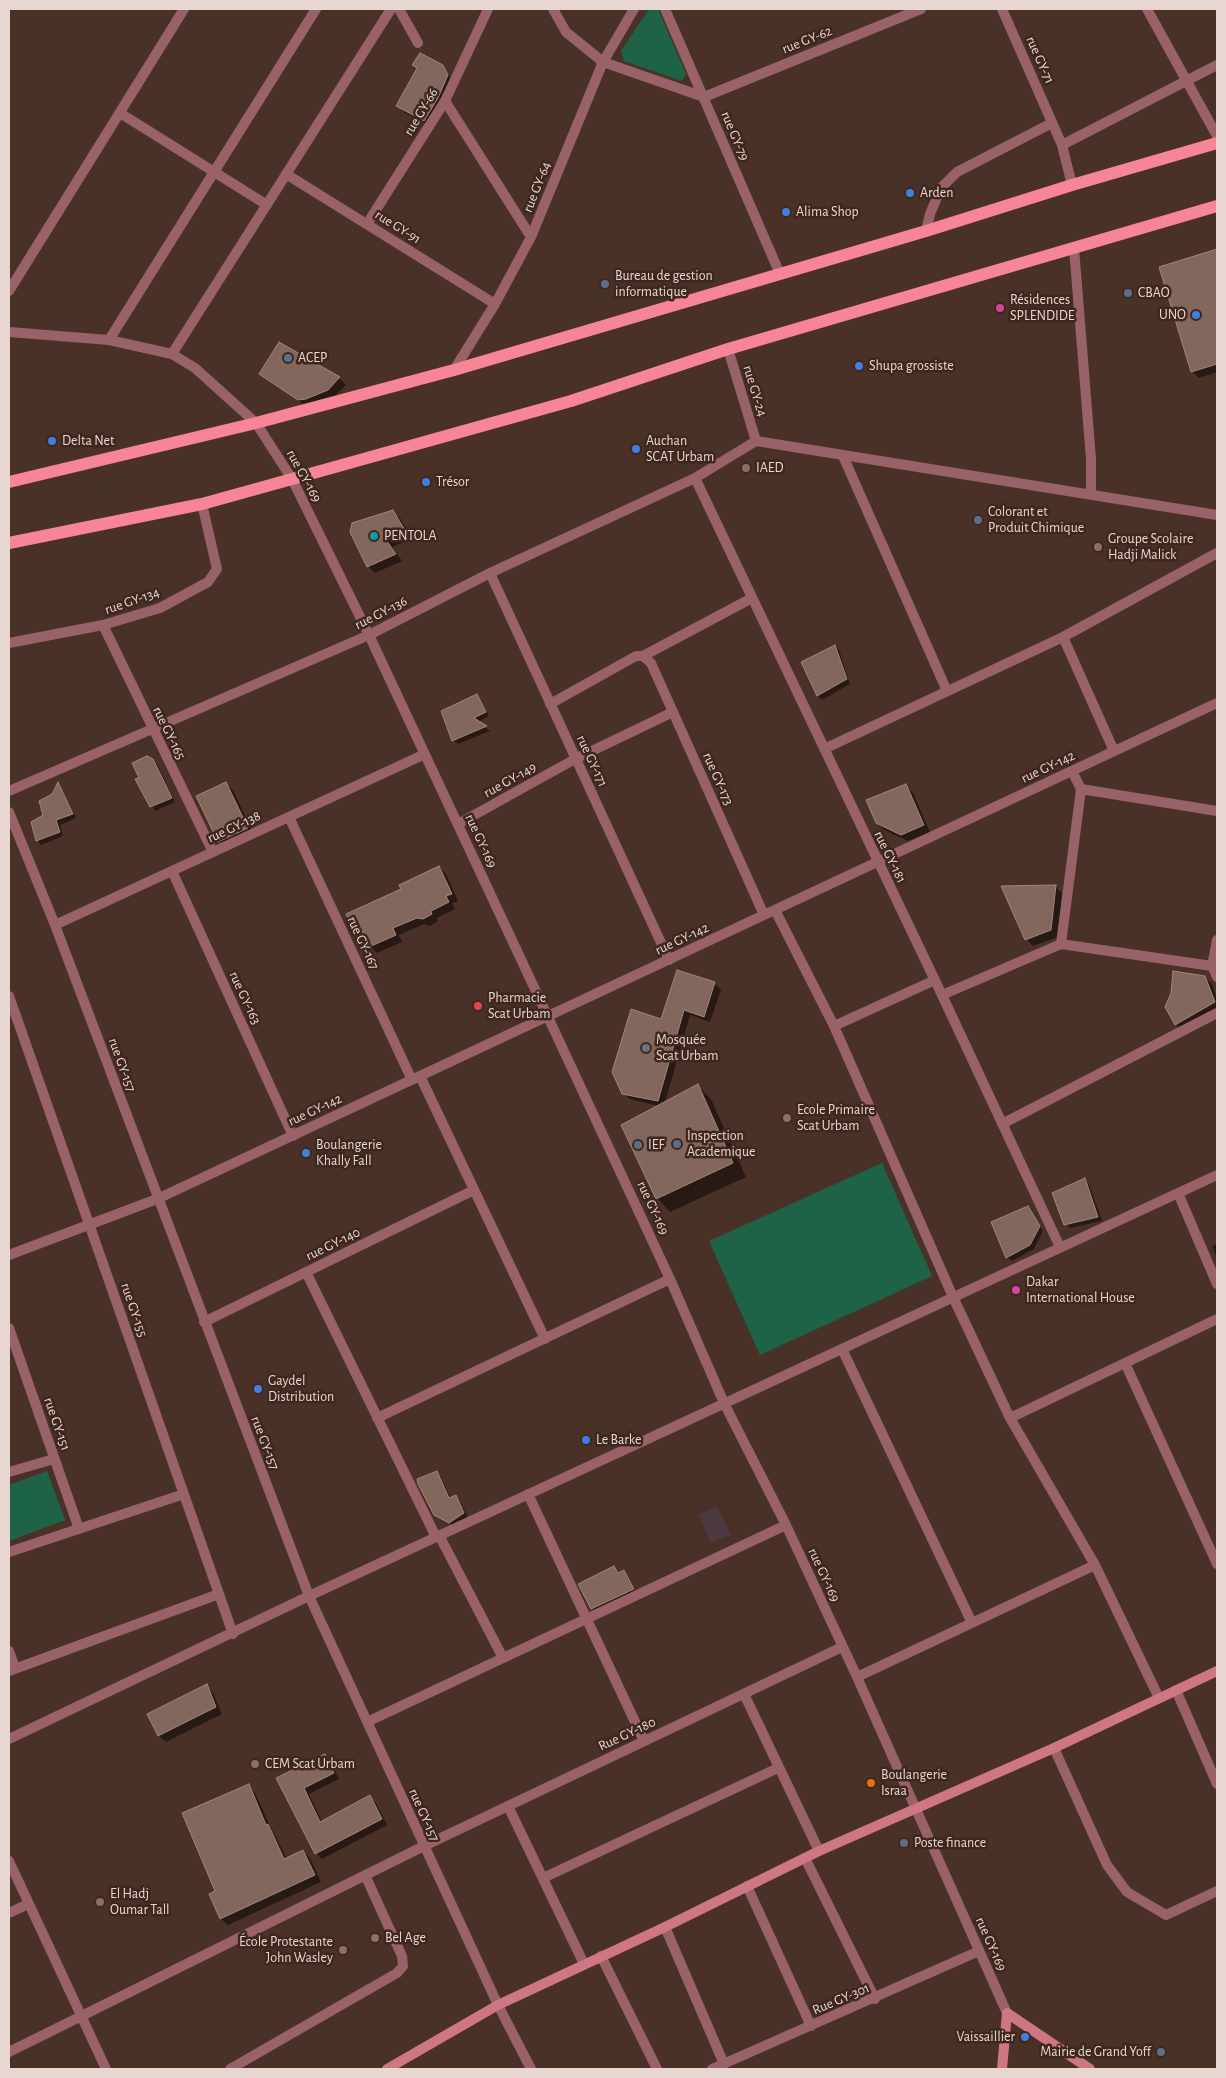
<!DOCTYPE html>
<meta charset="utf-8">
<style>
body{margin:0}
#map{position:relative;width:1226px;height:2078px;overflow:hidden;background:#4a3128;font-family:"Alegreya Sans",sans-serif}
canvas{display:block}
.frame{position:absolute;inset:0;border:10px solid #e7d6d1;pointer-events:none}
</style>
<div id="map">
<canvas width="1226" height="2078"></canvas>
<div class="frame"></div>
</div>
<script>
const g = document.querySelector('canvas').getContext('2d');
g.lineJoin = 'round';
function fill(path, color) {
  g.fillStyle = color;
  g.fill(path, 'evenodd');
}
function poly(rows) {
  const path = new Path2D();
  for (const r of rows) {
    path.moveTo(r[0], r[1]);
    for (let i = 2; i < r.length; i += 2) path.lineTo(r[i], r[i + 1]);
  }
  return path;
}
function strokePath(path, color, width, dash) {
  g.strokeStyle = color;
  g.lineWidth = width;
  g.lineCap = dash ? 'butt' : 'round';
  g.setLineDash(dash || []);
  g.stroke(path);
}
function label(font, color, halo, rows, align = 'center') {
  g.font = font + ' "Alegreya Sans",sans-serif';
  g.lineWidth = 5;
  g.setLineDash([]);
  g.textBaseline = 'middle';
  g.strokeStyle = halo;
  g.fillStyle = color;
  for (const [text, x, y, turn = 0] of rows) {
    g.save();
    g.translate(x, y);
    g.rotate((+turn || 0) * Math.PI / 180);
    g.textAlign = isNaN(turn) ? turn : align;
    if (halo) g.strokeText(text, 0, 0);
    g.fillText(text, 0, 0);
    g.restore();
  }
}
fill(poly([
 [717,1506,731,1535,711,1543,699,1515]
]), '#4d3941');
fill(poly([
 [649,9,658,9,686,74,682,81,624,61,621,51],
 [882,1163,932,1276,760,1355,709,1241],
 [47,1471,65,1520,9,1541,9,1485]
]), '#1e6348');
fill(poly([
 [413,65,442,66,454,83,431,127,405,113,398,106,418,69],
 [1217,250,1217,372,1199,378,1192,371,1161,268],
 [279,343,339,378,346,385,334,397,306,406,260,374],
 [393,511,400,518,412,539,392,547,402,561,375,573,368,566],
 [835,646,839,650,850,684,822,700,818,696,802,663],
 [477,695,489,716,478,722,490,731,458,744,453,740],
 [152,760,157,764,175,802,155,811,137,780,140,779],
 [59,784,76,818,60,825,63,836,41,845,37,840,53,795],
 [226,784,233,790,254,835,226,848,219,841],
 [906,786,913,793,930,832,908,841,884,830,877,823],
 [439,867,446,874,458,901,452,903,455,909,437,918,438,921,430,926,424,924,399,935,402,942,377,953,370,946,365,935,362,937,355,930,402,890],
 [1055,886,1062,893,1058,937,1033,946,1026,939],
 [1204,977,1212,984,1217,999,1217,1012,1183,1031,1176,1024],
 [714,983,721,990,710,1022,690,1015,665,1103,697,1085,711,1099,746,1177,670,1212,657,1198,659,1106,630,1099,623,1093,662,1020],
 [1085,1180,1089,1184,1102,1221,1070,1228,1066,1224],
 [1028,1207,1043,1231,1034,1249,1012,1261,1007,1257],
 [1217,1244,1217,1258,1212,1246],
 [437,1472,441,1477,451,1499,456,1496,460,1501,468,1518,454,1526,435,1514],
 [614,1568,620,1574,624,1572,628,1576,637,1593,596,1613,592,1608],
 [206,1686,213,1693,222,1714,166,1742,159,1736],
 [325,1755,330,1761,339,1779,309,1794,322,1822,370,1797,376,1803,387,1825,322,1859,316,1853,278,1778],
 [249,1786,255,1793,271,1828,287,1859,303,1851,310,1858,321,1882,228,1925,221,1919,210,1894,216,1892]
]), '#0007');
const building = poly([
 [420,53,443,65,448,75,438,98,424,121,396,106,417,68,412,65,420,53],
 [1217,249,1217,364,1191,372,1159,267,1217,249],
 [279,342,340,377,328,390,306,399,298,400,259,374,279,342],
 [393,510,406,532,386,540,396,554,367,567,350,532,352,523,393,510],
 [835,645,847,679,817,696,801,662,835,645],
 [477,694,486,712,474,718,487,726,452,741,441,711,477,694],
 [147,756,153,759,172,798,150,807,135,779,139,778,132,763,147,756],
 [58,782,73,814,56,820,60,832,36,841,31,822,43,815,39,801,52,794,58,782],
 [226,782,248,828,218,842,196,796,226,782],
 [906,784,924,825,901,835,876,823,866,800,906,784],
 [439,866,452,894,446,896,449,902,431,911,432,914,423,919,417,918,393,928,396,935,369,947,361,928,354,931,346,914,401,889,399,885,439,866],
 [1056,885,1051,930,1025,940,1001,886,1056,885],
 [677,970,715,982,704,1017,684,1010,658,1101,622,1094,612,1072,631,1009,661,1019,677,970],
 [1173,971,1205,976,1215,1002,1175,1025,1165,1007,1171,993,1173,971],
 [698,1084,733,1163,656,1199,621,1125,698,1084],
 [1085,1178,1098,1217,1064,1225,1052,1193,1085,1178],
 [1028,1206,1040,1226,1030,1245,1006,1258,991,1222,1028,1206],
 [437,1471,449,1498,456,1495,464,1513,449,1523,434,1515,418,1484,417,1479,437,1471],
 [614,1566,618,1573,624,1570,634,1589,591,1609,578,1584,614,1566],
 [207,1684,216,1707,158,1736,147,1714,207,1684],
 [325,1754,334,1773,304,1788,320,1822,370,1795,382,1819,315,1854,276,1778,325,1754],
 [249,1784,266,1825,268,1824,284,1859,303,1850,315,1875,220,1919,209,1894,215,1891,182,1813,249,1784]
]);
fill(building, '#83665c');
strokePath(building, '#a3857a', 1);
strokePath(poly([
 [399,9,418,43],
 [553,9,566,32,603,62,704,97,921,9],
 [665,9,780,274],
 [1002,9,1062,145,1072,185],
 [1147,9,1217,136],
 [445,101,531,237],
 [120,113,267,205],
 [1062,145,1217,65],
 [286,174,495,304],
 [367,224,445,101,488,9],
 [926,231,930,214,941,188,957,172,1052,123],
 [1074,248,1091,459,1091,495],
 [9,291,184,9],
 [9,332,109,340,172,354,195,368,256,423,292,479,369,635,548,1017,670,1279,724,1403,786,1525,857,1677,1007,2013],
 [109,340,316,9],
 [728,349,756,441],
 [172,354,391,9],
 [454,370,495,304,531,237,603,62,634,9],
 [756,441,1217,515],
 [843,456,947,691],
 [695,478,942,995,1060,1247],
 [490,573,669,960],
 [103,625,213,852],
 [1063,637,1114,751],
 [9,643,103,625,160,608,208,582,217,569,202,504],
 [643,656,651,663,764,915],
 [550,704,636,656,643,656,752,598],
 [824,749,1063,637,1217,553],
 [1081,789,1217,811],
 [9,791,369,635,490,573,695,478,756,441],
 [9,812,55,925,309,1596,498,2005,531,2069],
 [289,817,412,1080],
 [458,824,575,759,673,712],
 [172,871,293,1136],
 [775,910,834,1026,953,1297,1010,1418,1095,1565,1159,1698],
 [55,925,425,754],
 [1217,940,1212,966,1217,977],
 [1061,944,1081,789,1072,771],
 [942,995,1061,944,1212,966],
 [9,996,233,1634],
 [834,1026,935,980],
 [420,1076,545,1339],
 [1002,1124,1217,1013],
 [1178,1193,1217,1284],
 [9,1255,157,1199,1217,703],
 [306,1272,436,1537],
 [204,1322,474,1190],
 [9,1328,79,1529],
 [842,1349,972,1623],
 [1125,1363,1217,1564],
 [377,1418,670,1279],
 [1010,1418,1217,1319],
 [9,1472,54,1459],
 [528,1494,644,1741],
 [439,1535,503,1658],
 [9,1552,184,1494],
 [9,1651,15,1668],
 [9,1671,219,1594],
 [857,1677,1095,1565],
 [1176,1690,1217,1784],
 [744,1694,819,1851],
 [367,1722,786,1525],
 [9,1739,309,1596,1217,1175],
 [1054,1748,1107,1865,1127,1892,1166,1915,1217,1891],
 [508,1806,584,1964],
 [805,1858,875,1999],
 [9,1861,106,2069],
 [543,1878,778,1768],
 [747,1886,811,2026],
 [9,1913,28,1904],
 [665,1927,724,2064],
 [601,1956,657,2069],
 [9,2052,424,1846,842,1647],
 [230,2069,397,1973,403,1966,402,1956,365,1875],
 [712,2069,979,1951]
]), '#996168', 10);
strokePath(poly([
 [387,2069,498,2005,665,1927,819,1851,1054,1748,1217,1671],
 [1002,2069,1007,2013,1090,2069]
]), '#ce7682', 10);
strokePath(poly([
 [9,482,256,423,454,370,926,231,1072,185,1217,143],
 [9,543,202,504,292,479,571,401,728,349,1217,206]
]), '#f78596', 12);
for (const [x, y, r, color] of [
 [910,193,5,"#3f7fe0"],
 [786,212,5,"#3f7fe0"],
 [605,284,5,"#5c6f8a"],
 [1128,293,5,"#5c6f8a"],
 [1000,308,5,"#d1479c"],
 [1196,315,5,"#3f7fe0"],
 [288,358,5,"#5c6f8a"],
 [859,366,5,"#3f7fe0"],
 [52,441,5,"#3f7fe0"],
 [636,449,5,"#3f7fe0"],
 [746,468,5,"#8d6e63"],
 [426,482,5,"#3f7fe0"],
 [978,520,5,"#5c6f8a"],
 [374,536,5,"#0f9aa8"],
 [1098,547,5,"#8d6e63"],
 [478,1006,5,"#e0444e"],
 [646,1048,5,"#6b7280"],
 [787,1118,5,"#8d6e63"],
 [677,1144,5,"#5c6f8a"],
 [638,1145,5,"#5c6f8a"],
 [306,1153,5,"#3f7fe0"],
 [1016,1290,5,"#d1479c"],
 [258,1389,5,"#3f7fe0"],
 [586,1440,5,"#3f7fe0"],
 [255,1764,5,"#8d6e63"],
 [871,1783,5,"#e8710a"],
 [904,1843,5,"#5c6f8a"],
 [100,1902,5,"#8d6e63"],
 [375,1938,5,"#8d6e63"],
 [343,1950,5,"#8d6e63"],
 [1025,2037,5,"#3f7fe0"],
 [1161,2052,5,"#5c6f8a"]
]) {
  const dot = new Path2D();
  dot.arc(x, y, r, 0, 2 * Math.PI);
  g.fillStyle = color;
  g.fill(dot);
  strokePath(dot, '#3f271e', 2);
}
label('14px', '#e7d6d1', '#3f271e', [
 ["rue GY-62",807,40,-22],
 ["rue GY-71",1040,60,66],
 ["rue GY-66",421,112,-59],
 ["rue GY-79",735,136,67],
 ["rue GY-64",537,187,-68],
 ["rue GY-91",398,227,32],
 ["rue GY-24",755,391,73],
 ["rue GY-169",304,476,61],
 ["rue GY-134",132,601,-19],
 ["rue GY-136",381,613,-27],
 ["rue GY-165",169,733,64],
 ["rue GY-171",592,761,65],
 ["rue GY-142",1048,767,-25],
 ["rue GY-173",718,779,66],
 ["rue GY-149",510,780,-29],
 ["rue GY-138",234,827,-25],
 ["rue GY-169",481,841,65],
 ["rue GY-181",890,857,64],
 ["rue GY-142",682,939,-25],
 ["rue GY-167",363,943,65],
 ["rue GY-163",245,998,65],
 ["rue GY-157",122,1065,70],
 ["rue GY-142",315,1110,-25],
 ["rue GY-169",653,1208,65],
 ["rue GY-140",333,1244,-26],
 ["rue GY-155",134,1310,71],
 ["rue GY-151",57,1424,71],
 ["rue GY-157",265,1443,69],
 ["rue GY-169",824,1575,65],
 ["Rue GY-180",627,1734,-25],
 ["rue GY-157",424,1815,66],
 ["rue GY-169",991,1944,66],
 ["Rue GY-301",841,1999,-23]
]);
label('14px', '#e7d6d1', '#3f271e', [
 ["Arden",920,193],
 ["Alima Shop",796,212],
 ["Bureau de gestion",615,276],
 ["informatique",615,292],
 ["CBAO",1138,293],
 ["Résidences",1010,300],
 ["SPLENDIDE",1010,316],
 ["UNO",1186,315,"right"],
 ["ACEP",298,358],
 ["Shupa grossiste",869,366],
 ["Delta Net",62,441],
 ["Auchan",646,441],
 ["SCAT Urbam",646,457],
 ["IAED",756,468],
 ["Trésor",436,482],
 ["Colorant et",988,512],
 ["Produit Chimique",988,528],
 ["PENTOLA",384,536],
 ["Groupe Scolaire",1108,539],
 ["Hadji Malick",1108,555],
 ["Pharmacie",488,998],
 ["Scat Urbam",488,1014],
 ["Mosquée",656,1040],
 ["Scat Urbam",656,1056],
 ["Ecole Primaire",797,1110],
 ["Scat Urbam",797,1126],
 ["Inspection",687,1136],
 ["Academique",687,1152],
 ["Boulangerie",316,1145],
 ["Khally Fall",316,1161],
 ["IEF",648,1145],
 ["Dakar",1026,1282],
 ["International House",1026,1298],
 ["Gaydel",268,1381],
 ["Distribution",268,1397],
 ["Le Barke",596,1440],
 ["CEM Scat Urbam",265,1764],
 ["Boulangerie",881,1775],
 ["Israa",881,1791],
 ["Poste finance",914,1843],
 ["El Hadj",110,1894],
 ["Oumar Tall",110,1910],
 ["Bel Age",385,1938],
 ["École Protestante",333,1942,"right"],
 ["John Wasley",333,1958,"right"],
 ["Vaissaillier",1015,2037,"right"],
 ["Mairie de Grand Yoff",1151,2052,"right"]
], 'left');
</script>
